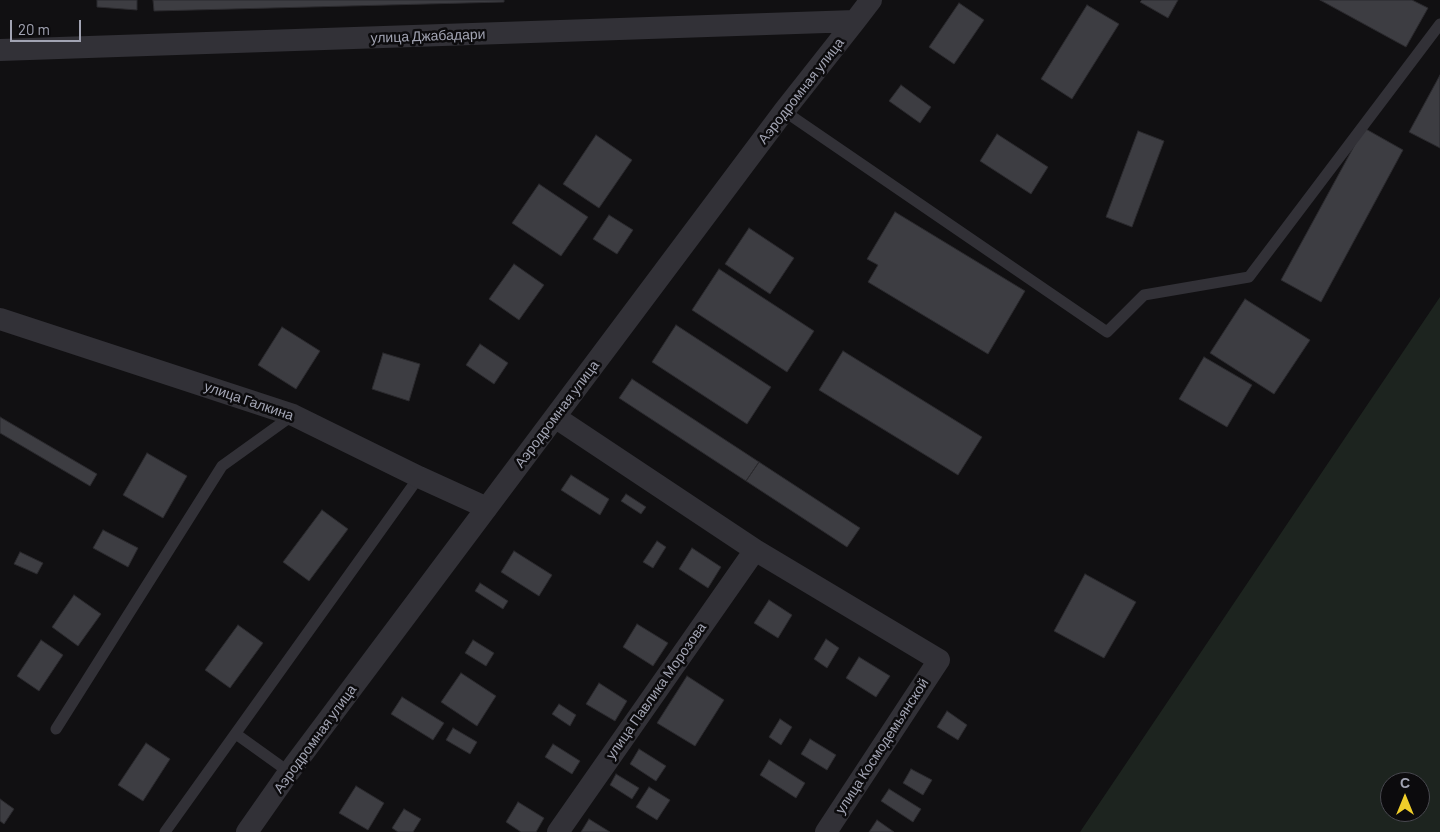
<!DOCTYPE html>
<meta charset="utf-8">
<style>
body{margin:0}
#map{position:relative;width:1440px;height:832px;overflow:hidden;background:#111012;font-family:Barlow,sans-serif}
canvas{display:block}
.north{position:absolute;left:1380px;top:772px;width:50px;height:50px;box-sizing:border-box;background:#0c0b0d;border:1px solid #48484f;border-radius:50%;rotate:0deg;font-size:14px;font-weight:700;line-height:20px;text-align:center;color:#a2a4b3}
.north::after{content:'';display:block;margin:auto;width:18px;height:22px;background:#f0ce2a;clip-path:polygon(50% 0,100% 100%,50% 72%,0 100%)}
.scale{position:absolute;left:10px;top:20px;width:71px;height:22px;box-sizing:border-box;border:2px solid #a2a4b3;border-top:0;padding-left:6px;font-size:15px;line-height:18px;white-space:nowrap;color:#a2a4b3;-webkit-text-stroke:4px #0c0b0d;paint-order:stroke}
</style>
<div id="map">
<canvas width="1440" height="832"></canvas>
<div class="north">С</div>
<div class="scale">20 m</div>
</div>
<script>
const g = document.querySelector('canvas').getContext('2d');
g.lineJoin = 'round';
function fill(path, color) {
  g.fillStyle = color;
  g.fill(path, 'evenodd');
}
function poly(rows) {
  const path = new Path2D();
  for (const r of rows) {
    path.moveTo(r[0], r[1]);
    for (let i = 2; i < r.length; i += 2) path.lineTo(r[i], r[i + 1]);
  }
  return path;
}
function strokePath(path, color, width, dash) {
  g.strokeStyle = color;
  g.lineWidth = width;
  g.lineCap = dash ? 'butt' : 'round';
  g.setLineDash(dash || []);
  g.stroke(path);
}
function label(font, color, halo, rows, align = 'center') {
  g.font = font + ' Barlow,sans-serif';
  g.lineWidth = 5;
  g.setLineDash([]);
  g.textBaseline = 'middle';
  g.strokeStyle = halo;
  g.fillStyle = color;
  for (const [text, x, y, turn = 0] of rows) {
    g.save();
    g.translate(x, y);
    g.rotate((+turn || 0) * Math.PI / 180);
    g.textAlign = isNaN(turn) ? turn : align;
    if (halo) g.strokeText(text, 0, 0);
    g.fillText(text, 0, 0);
    g.restore();
  }
}
fill(poly([
 [1440,297,1440,832,1080,832,1351,429],
 [1390,782,1420,782,1420,812,1390,812]
]), '#1d241f');
const building = poly([
 [97,0,137,0,137,10,97,7,97,0],
 [153,0,504,0,504,2,154,11,153,0],
 [1142,0,1178,0,1168,18,1140,2,1142,0],
 [1320,0,1412,0,1428,8,1406,47,1320,0],
 [959,3,984,20,954,64,929,47,959,3],
 [1087,5,1119,24,1072,99,1041,79,1087,5],
 [1440,75,1440,148,1409,132,1440,75],
 [901,85,931,107,920,123,889,101,901,85],
 [1364,128,1403,150,1321,302,1281,280,1364,128],
 [1138,131,1164,141,1132,227,1106,217,1138,131],
 [997,134,1048,167,1031,194,980,161,997,134],
 [596,135,632,160,599,208,563,184,596,135],
 [539,184,588,217,561,256,512,223,539,184],
 [895,212,1025,291,988,354,868,282,878,265,867,259,895,212],
 [609,215,633,230,617,254,593,239,609,215],
 [749,228,794,258,770,294,725,264,749,228],
 [514,264,544,285,519,320,489,299,514,264],
 [719,269,814,331,787,372,692,310,719,269],
 [1245,299,1310,340,1274,394,1210,353,1245,299],
 [676,325,771,387,747,424,652,362,676,325],
 [282,327,320,351,296,389,258,365,282,327],
 [480,344,508,363,494,384,466,365,480,344],
 [843,351,982,437,958,475,819,390,843,351],
 [383,353,420,364,409,401,372,389,383,353],
 [1204,357,1252,385,1227,427,1179,399,1204,357],
 [632,379,759,462,746,481,619,398,632,379],
 [0,417,97,474,90,486,0,433,0,417],
 [147,453,187,476,163,518,123,495,147,453],
 [759,462,860,528,847,547,746,481,759,462],
 [571,475,609,499,600,515,561,490,571,475],
 [626,494,646,507,641,514,621,501,626,494],
 [322,510,348,529,309,581,283,562,322,510],
 [103,530,138,548,128,567,93,548,103,530],
 [657,541,666,547,653,568,643,562,657,541],
 [692,548,721,567,708,588,679,569,692,548],
 [514,551,552,575,539,596,501,572,514,551],
 [20,552,43,563,37,574,14,564,20,552],
 [1085,574,1136,602,1104,658,1054,631,1085,574],
 [480,583,508,601,503,609,475,591,480,583],
 [74,595,101,614,78,646,52,627,74,595],
 [769,600,792,615,778,638,754,623,769,600],
 [637,624,668,643,653,666,623,647,637,624],
 [238,625,263,643,230,688,205,670,238,625],
 [826,639,839,648,827,668,814,659,826,639],
 [41,640,63,655,39,691,17,676,41,640],
 [473,640,494,653,486,666,465,653,473,640],
 [859,657,890,676,876,697,846,678,859,657],
 [461,673,496,696,477,726,441,702,461,673],
 [687,676,724,700,695,746,657,723,687,676],
 [599,683,627,701,615,721,586,704,599,683],
 [402,697,444,723,433,740,391,714,402,697],
 [559,704,576,715,570,726,552,714,559,704],
 [947,711,967,725,958,740,937,727,947,711],
 [780,719,792,727,781,745,769,737,780,719],
 [453,728,477,742,470,754,446,740,453,728],
 [810,739,836,755,827,770,801,754,810,739],
 [146,743,170,759,143,801,118,785,146,743],
 [553,744,580,761,572,774,545,757,553,744],
 [639,749,666,766,656,781,630,764,639,749],
 [769,760,805,783,796,798,760,775,769,760],
 [911,769,932,780,923,795,903,783,911,769],
 [616,774,639,788,632,799,610,785,616,774],
 [356,786,384,803,368,830,339,813,356,786],
 [649,787,670,800,657,820,636,807,649,787],
 [889,789,921,809,913,822,881,801,889,789],
 [0,799,14,809,4,824,0,821,0,799],
 [518,802,544,818,536,832,521,832,506,822,518,802],
 [404,809,421,819,413,832,398,832,392,828,404,809],
 [589,819,610,832,581,832,589,819],
 [877,820,894,832,869,832,877,820]
]);
fill(building, '#3d3d42');
strokePath(building, '#2b2a2e', 1);
strokePath(poly([
 [784,111,1107,332,1144,295,1249,277,1440,24],
 [56,729,222,466,293,415],
 [236,734,289,772],
 [165,832,419,477]
]), '#323137', 11);
strokePath(poly([
 [0,50,855,21],
 [0,319,293,415,419,477,487,508],
 [555,417,755,550,939,660,826,832],
 [247,832,289,772,784,111,855,21,871,0],
 [558,832,755,550]
]), '#323137', 22);
label('14px', '#a2a4b3', '#0c0b0d', [
 ["улица Джабадари",428,36,-2],
 ["Аэродромная улица",801,91,-52],
 ["улица Галкина",249,401,19],
 ["Аэродромная улица",557,414,-53],
 ["улица Павлика Морозова",656,691,-55],
 ["Аэродромная улица",315,739,-54],
 ["улица Космодемьянской",882,746,-57]
]);
</script>
